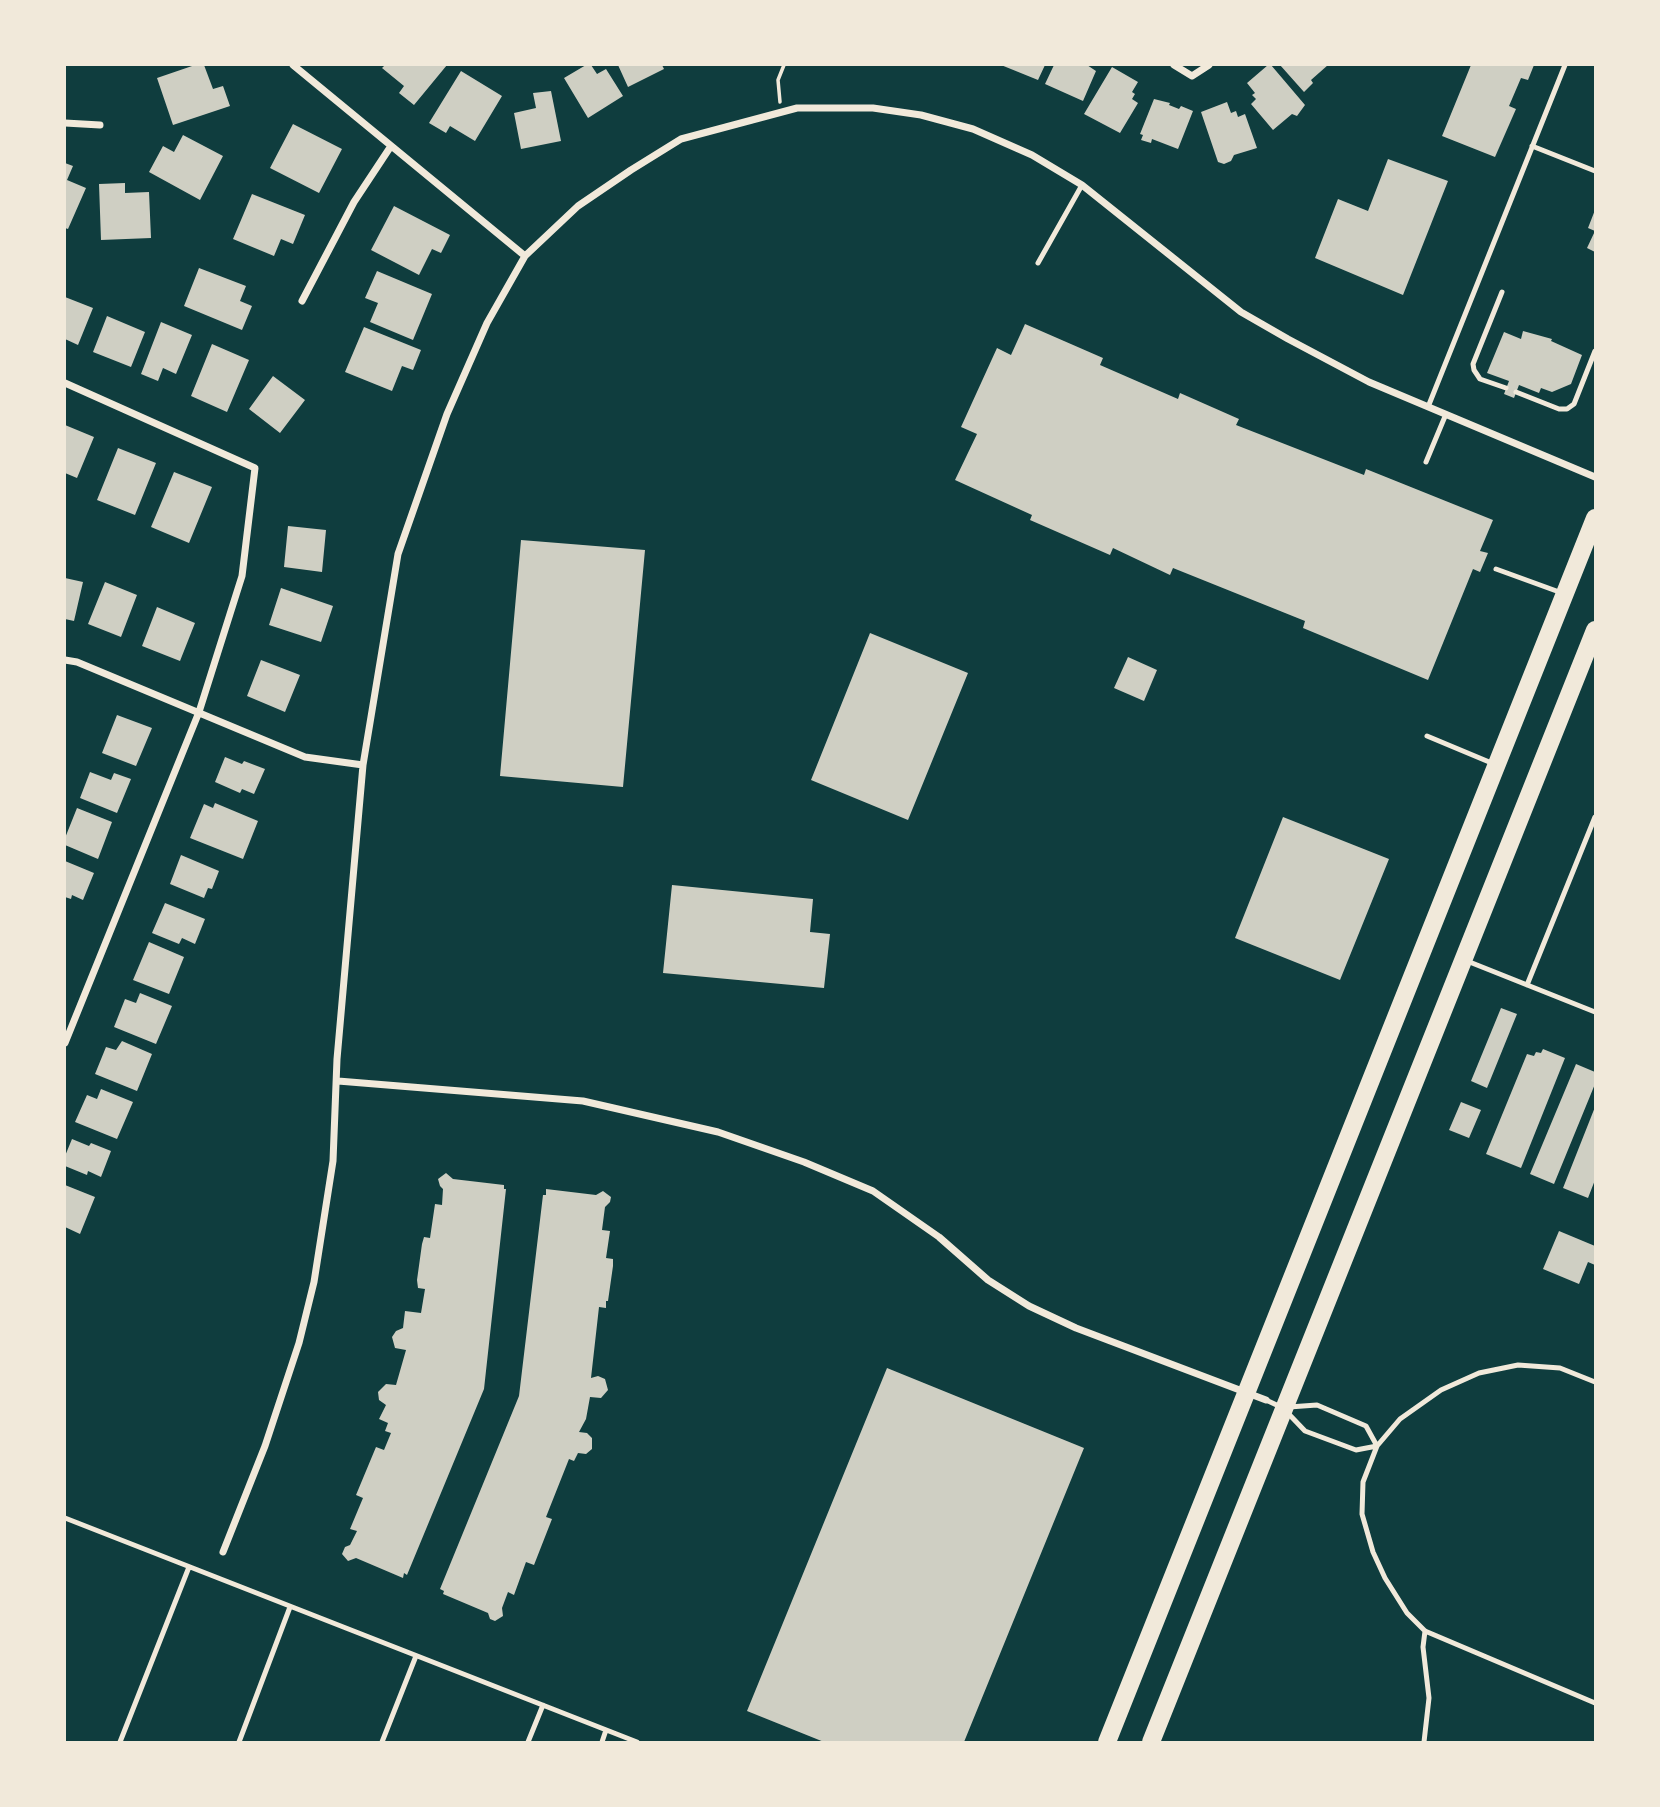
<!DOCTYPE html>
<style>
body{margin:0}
#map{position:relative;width:1660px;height:1807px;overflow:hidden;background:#0f3d3e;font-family:Arial,sans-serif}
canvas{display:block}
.frame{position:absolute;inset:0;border:66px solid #f1e9da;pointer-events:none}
</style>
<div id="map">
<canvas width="1660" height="1807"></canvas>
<div class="frame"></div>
</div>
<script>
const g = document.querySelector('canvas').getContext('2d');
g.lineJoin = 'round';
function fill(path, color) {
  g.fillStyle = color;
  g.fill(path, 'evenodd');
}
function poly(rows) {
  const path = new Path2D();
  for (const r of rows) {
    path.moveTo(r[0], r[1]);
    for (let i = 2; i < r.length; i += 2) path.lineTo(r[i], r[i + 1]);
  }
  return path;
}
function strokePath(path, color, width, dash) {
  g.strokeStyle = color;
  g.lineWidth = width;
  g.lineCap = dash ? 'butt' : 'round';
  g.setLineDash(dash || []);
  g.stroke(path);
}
fill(poly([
 [195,65,204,65,213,89,223,86,230,106,173,125,157,78],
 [385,65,447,65,414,105,399,93,404,86,382,68],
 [586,65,591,65,597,74,606,69,623,96,588,118,564,78],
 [618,65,662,65,664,69,628,87],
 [1001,65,1045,65,1038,80],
 [1054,65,1087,65,1096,71,1083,101,1045,84],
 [1268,65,1271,65,1305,105,1297,116,1292,114,1273,130,1251,104,1256,99,1252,95,1255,93,1247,83],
 [1280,65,1328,65,1311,80,1313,83,1304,92],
 [1471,65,1534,65,1528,80,1521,78,1509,106,1516,109,1495,157,1442,136],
 [1112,67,1138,82,1132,92,1135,94,1132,99,1138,103,1120,133,1084,114],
 [461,71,502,96,475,141,450,126,446,133,429,123],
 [551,91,561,141,521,149,514,113,536,108,533,93],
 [1154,99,1170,103,1169,105,1179,109,1181,106,1193,111,1178,149,1152,139,1151,143,1141,140,1143,135,1140,134],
 [1227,102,1231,113,1236,111,1238,117,1245,114,1257,148,1234,155,1231,161,1224,164,1218,162,1201,112],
 [293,124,342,149,319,193,270,168],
 [183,135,223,156,200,200,149,172,163,146,174,152],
 [1388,159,1448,181,1403,295,1315,258,1338,199,1368,211],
 [65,163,73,166,67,180,86,188,68,229,65,228],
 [125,183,125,193,149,192,151,238,101,240,99,184],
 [252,194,305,215,293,244,281,239,274,256,233,239],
 [394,206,450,235,441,253,432,249,419,275,371,250],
 [1595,210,1595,252,1587,248,1595,231,1588,228],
 [199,268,246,286,240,301,252,306,242,330,184,306],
 [377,271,432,294,413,340,370,322,378,303,365,298],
 [65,297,93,308,78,345,65,339],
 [107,316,145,332,131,367,93,352],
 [161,322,192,335,176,374,163,368,158,381,141,374],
 [1025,324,1103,358,1100,365,1178,399,1180,393,1239,419,1236,425,1364,475,1366,469,1493,520,1480,551,1488,553,1480,572,1473,569,1428,680,1303,628,1305,621,1173,568,1170,575,1113,548,1110,555,1030,520,1032,515,955,480,977,434,961,427,997,348,1011,355],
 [364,327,421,350,413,370,402,366,392,391,345,372],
 [1523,331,1552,339,1551,341,1582,355,1571,384,1552,392,1541,388,1539,393,1519,385,1514,398,1504,394,1509,381,1487,373,1504,332,1521,339],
 [212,344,249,360,227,412,191,396],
 [273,376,305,400,280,433,249,409],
 [65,425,94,437,77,478,65,473],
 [118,448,156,463,135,515,97,500],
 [174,472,212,487,189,543,151,527],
 [288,526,326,530,322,572,284,567],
 [521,540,645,550,623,787,500,776],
 [65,578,83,582,74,621,65,619],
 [105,582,137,595,121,637,88,624],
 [281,588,333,606,321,642,269,625],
 [157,607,195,623,180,661,142,646],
 [870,633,968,673,908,820,811,780],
 [1128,657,1157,670,1144,701,1114,688],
 [261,660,300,675,285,712,247,696],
 [117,715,152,728,136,766,102,753],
 [225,757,242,764,244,761,265,769,254,794,242,789,240,793,215,782],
 [90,772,111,780,114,773,131,779,117,813,80,798],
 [215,803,258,821,243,859,190,838,204,804,213,808],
 [77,808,112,822,98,859,65,845,65,838],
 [1283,817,1389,859,1340,980,1235,938],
 [181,855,219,871,212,889,208,888,204,898,170,884],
 [65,861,94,873,83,900,72,895,71,899,65,897],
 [672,885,813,899,810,932,830,934,824,988,663,973],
 [165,903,205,919,195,944,182,938,179,944,152,933],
 [149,942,184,957,169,994,133,980],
 [140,993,172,1006,156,1044,114,1027,125,999,136,1003],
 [1501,1008,1517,1014,1487,1088,1471,1081],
 [122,1041,152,1054,137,1091,95,1074,106,1047,116,1050],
 [1543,1049,1565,1058,1521,1168,1486,1154,1527,1054,1534,1056,1536,1052,1541,1053],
 [1576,1064,1595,1072,1595,1084,1554,1184,1530,1174],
 [101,1089,133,1102,117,1139,75,1122,87,1095,97,1099],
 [1461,1102,1481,1110,1469,1138,1449,1130],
 [1595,1107,1595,1180,1588,1198,1563,1188],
 [72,1139,89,1146,91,1143,111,1151,101,1177,88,1171,87,1175,65,1166,65,1156],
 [446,1173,453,1179,504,1185,504,1189,506,1189,484,1389,407,1575,404,1573,403,1578,356,1558,348,1561,342,1554,345,1547,350,1545,357,1531,350,1529,363,1498,356,1495,376,1447,384,1450,391,1433,385,1431,388,1423,379,1419,386,1405,379,1400,378,1392,386,1384,396,1385,406,1350,395,1348,392,1337,396,1331,403,1328,405,1311,421,1313,425,1289,418,1288,417,1280,422,1244,424,1237,430,1238,435,1204,442,1205,443,1189,440,1186,438,1179],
 [65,1185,95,1197,80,1234,65,1227],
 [546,1189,596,1195,603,1191,611,1197,610,1202,605,1207,602,1230,610,1231,606,1258,613,1259,613,1266,608,1301,606,1301,606,1308,599,1307,591,1378,598,1376,605,1379,608,1390,601,1398,590,1397,586,1419,579,1432,587,1433,592,1438,592,1449,586,1454,578,1453,574,1461,569,1459,546,1517,552,1519,534,1565,526,1562,514,1595,508,1592,502,1608,503,1616,495,1621,490,1619,488,1613,443,1594,444,1591,440,1589,519,1396,543,1195,546,1195],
 [1559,1231,1595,1246,1595,1265,1588,1262,1579,1284,1543,1269],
 [887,1368,1084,1448,964,1742,824,1742,747,1711]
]), '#cfcfc3');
strokePath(poly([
 [780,102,778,80,784,65]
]), '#f1e9da', 3.5);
strokePath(poly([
 [1532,146,1595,171],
 [1038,263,1082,185],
 [1502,292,1473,364,1474,370,1480,379,1506,388],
 [1516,392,1559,409,1567,409,1574,404,1595,351],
 [1428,407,1565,65],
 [1426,462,1446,414],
 [1496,569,1562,593],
 [1427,736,1494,764],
 [1467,961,1595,1012],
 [1527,985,1595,817],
 [1595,1382,1560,1368,1518,1365,1479,1373,1441,1390,1400,1419,1377,1446,1363,1482,1362,1514,1373,1552,1385,1578,1407,1613,1425,1631,1595,1703],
 [1266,1400,1283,1408,1305,1431,1356,1450,1377,1446,1366,1426,1317,1405,1289,1407],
 [65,1518,637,1742],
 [120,1742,189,1567],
 [239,1742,290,1607],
 [382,1742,416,1656],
 [528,1742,543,1705],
 [602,1742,606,1730],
 [1424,1742,1429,1698,1423,1647,1425,1631]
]), '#f1e9da', 5);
strokePath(poly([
 [293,65,525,256],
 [1174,65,1192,76,1209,65],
 [65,123,100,125],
 [302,301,354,202,391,146],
 [65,383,255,468,242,576,199,712,65,1043],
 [65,660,77,662,305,757,363,765],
 [338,1081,583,1101,718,1132,804,1162,873,1191,939,1237,988,1280,1029,1306,1076,1328,1266,1400],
 [223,1552,265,1446,299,1343,314,1282,333,1161,337,1059,363,765,398,554,447,414,487,323,525,256,578,206,631,170,681,139,797,108,873,108,921,115,973,129,1032,155,1082,185,1241,312,1288,339,1369,382,1595,477]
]), '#f1e9da', 7);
strokePath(poly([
 [1107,1742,1595,518],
 [1151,1742,1595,630]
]), '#f1e9da', 18);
</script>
